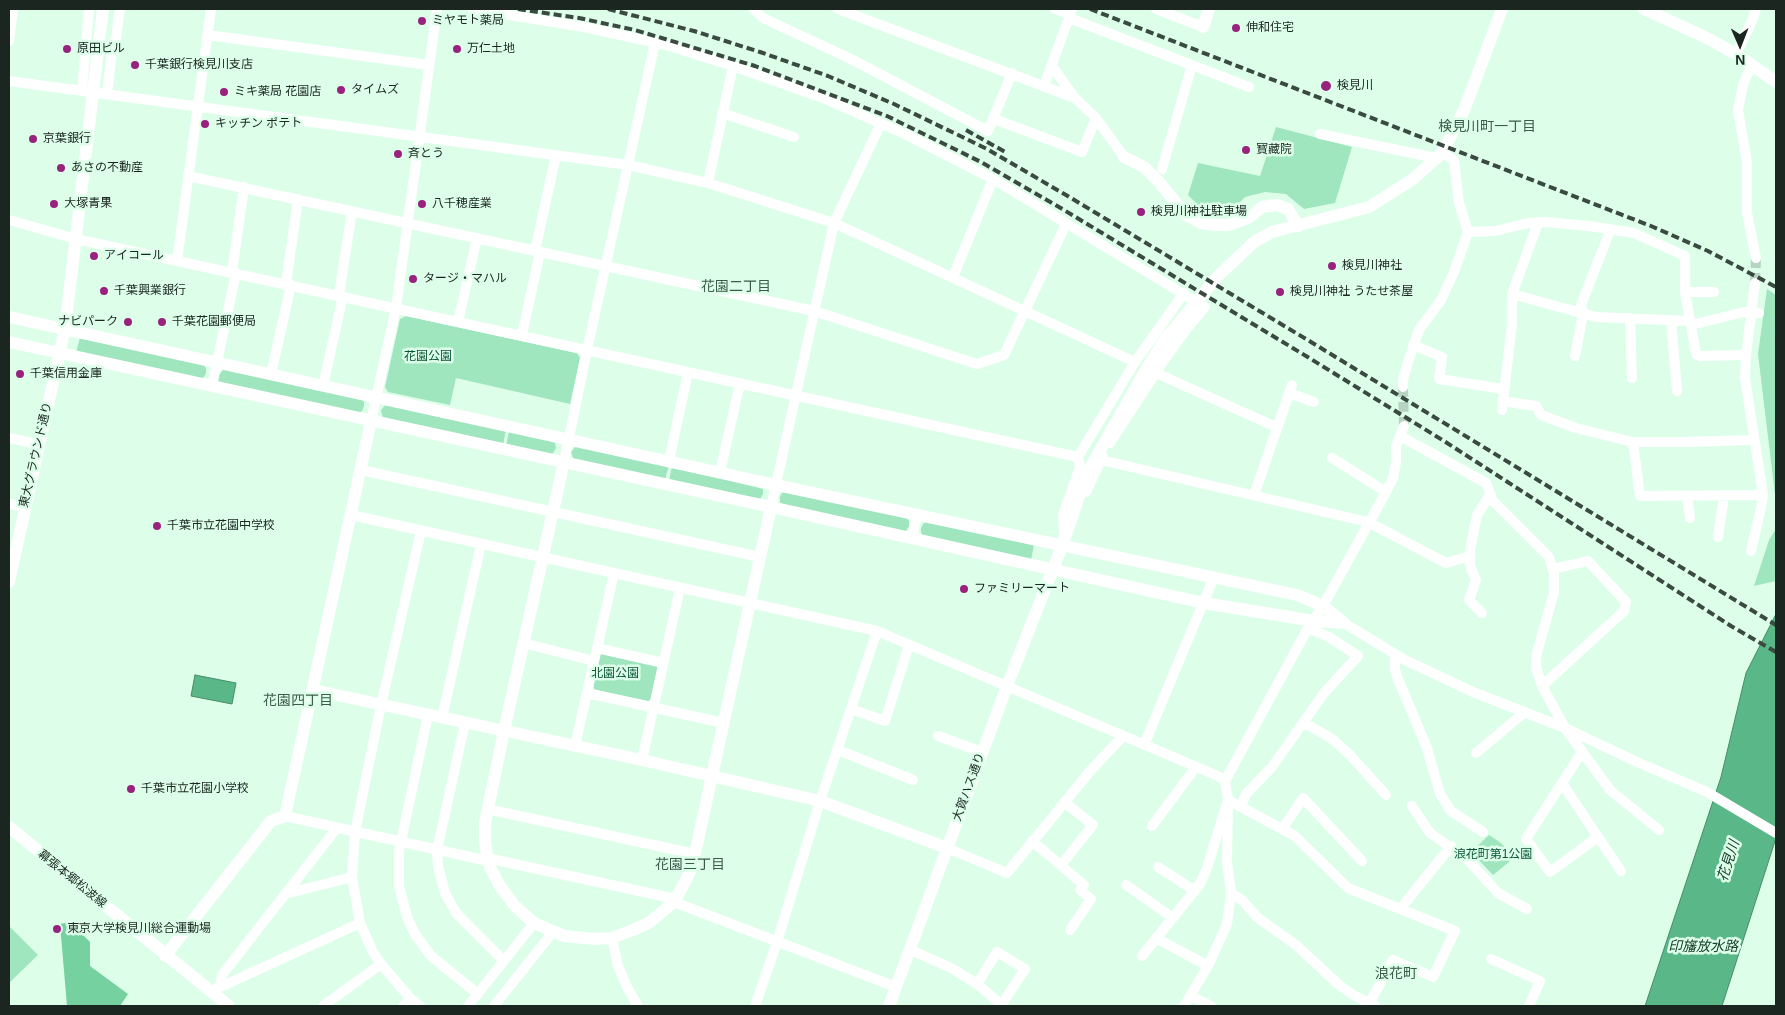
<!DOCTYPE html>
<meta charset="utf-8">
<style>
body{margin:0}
#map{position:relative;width:1785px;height:1015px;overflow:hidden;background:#ddffea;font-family:Helvetica,sans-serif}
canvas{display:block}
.frame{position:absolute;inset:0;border:10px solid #1a261f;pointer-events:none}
.north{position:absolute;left:1715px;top:20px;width:50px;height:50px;-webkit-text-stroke:4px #ddffea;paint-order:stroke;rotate:179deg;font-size:14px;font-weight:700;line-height:20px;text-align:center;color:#1a261f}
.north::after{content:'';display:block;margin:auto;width:18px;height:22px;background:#1a261f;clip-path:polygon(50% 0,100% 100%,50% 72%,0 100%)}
</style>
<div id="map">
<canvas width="1785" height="1015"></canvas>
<div class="frame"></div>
<div class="north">N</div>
</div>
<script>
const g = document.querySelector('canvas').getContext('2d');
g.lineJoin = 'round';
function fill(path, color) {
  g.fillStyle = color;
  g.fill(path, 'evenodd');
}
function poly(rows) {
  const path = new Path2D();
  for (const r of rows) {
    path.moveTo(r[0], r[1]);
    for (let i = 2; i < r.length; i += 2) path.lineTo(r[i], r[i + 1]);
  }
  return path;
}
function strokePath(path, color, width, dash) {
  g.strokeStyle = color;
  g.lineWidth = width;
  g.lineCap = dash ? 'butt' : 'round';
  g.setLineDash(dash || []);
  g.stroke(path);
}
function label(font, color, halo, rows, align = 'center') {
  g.font = font + ' Helvetica,"Noto Sans JP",sans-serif';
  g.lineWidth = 5;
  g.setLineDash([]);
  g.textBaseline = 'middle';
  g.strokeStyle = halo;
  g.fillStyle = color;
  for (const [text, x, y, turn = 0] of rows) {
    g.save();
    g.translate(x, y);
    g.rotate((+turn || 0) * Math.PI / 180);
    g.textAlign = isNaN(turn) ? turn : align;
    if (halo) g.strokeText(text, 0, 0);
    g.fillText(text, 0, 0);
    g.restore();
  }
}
fill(poly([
 [1276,127,1352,147,1335,203,1304,209,1286,194,1265,192,1245,197,1232,210,1222,214,1201,208,1188,195,1198,163,1260,176],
 [1767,289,1776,295,1776,503,1758,354],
 [406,316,577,353,580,358,570,404,456,378,450,405,388,392,385,387,400,319],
 [80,337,203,364,206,368,206,373,204,377,199,380,76,353],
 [224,369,361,398,364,402,364,406,362,411,358,413,221,384,218,380,219,375],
 [386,404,506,430,503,445,383,419,381,410],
 [509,431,552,440,555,443,556,448,553,453,549,455,506,446],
 [577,445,669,465,665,480,574,460,571,452],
 [672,466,763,489,763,494,760,499,669,481],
 [786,491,905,516,909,521,909,526,906,531,901,532,783,506,780,502,780,497,782,493],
 [927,521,1034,545,1031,560,923,537,921,532,921,528,923,524],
 [1776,529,1776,581,1754,586,1769,540],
 [602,652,656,664,658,669,652,699,648,701,595,690,593,686,599,656],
 [1489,835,1501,843,1514,858,1493,875,1471,852],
 [9,926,38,955,9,983]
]), '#9fe5be');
fill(poly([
 [70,922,90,942,90,966,128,994,120,1006,67,1006,60,924]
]), '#75d1a0');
const water = poly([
 [1776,614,1776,838,1722,1006,1645,1006,1721,777,1746,673,1776,614],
 [195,675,236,683,232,704,191,696,195,675]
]);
fill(water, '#5ab788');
strokePath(water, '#478c68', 1);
strokePath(poly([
 [1755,283,1756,258],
 [1403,387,1404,426]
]), '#b6d4c1', 10, [10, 5]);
strokePath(poly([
 [472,9,584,27,666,45,733,66,823,98,907,135,993,179,1205,307,1188,327,1164,360,1110,443],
 [754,9,763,18,851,59,988,131,1012,73],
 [838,9,1075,98,1096,118,1124,157],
 [1055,9,1070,14],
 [1156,9,1203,27],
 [1069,18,1249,87],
 [208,35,429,65],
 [9,41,13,9],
 [1736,54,1752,21,1756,9],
 [1052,66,1074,97],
 [1753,66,1747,75,1743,85,1738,110,1747,162,1747,213,1756,258],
 [9,81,628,165,708,183,834,223,1135,362],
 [1044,86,1072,9],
 [82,91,89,9],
 [107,94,113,43,116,38,120,9],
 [722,113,794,137],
 [994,119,1082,152,1096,118],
 [1320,134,1436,158],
 [1162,169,1192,65],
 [188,176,814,311,977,364,1004,355,1066,224],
 [708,183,733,66],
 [9,220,76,239,1078,457],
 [1468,232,1495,231,1528,223,1545,222,1589,226,1634,233,1685,256,1685,292,1696,354,1700,356,1746,355],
 [535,251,556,155],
 [177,261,211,9],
 [232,272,244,187],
 [953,277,993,179],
 [286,284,298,199],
 [1685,292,1714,292],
 [1512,294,1596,317,1690,321],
 [339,295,352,211],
 [1630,318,1632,378],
 [1671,320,1677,391],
 [458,322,477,238],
 [1691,325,1744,312,1759,313],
 [522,335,540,252],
 [1413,345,1442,357,1439,379,1503,389],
 [1575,356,1583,314,1581,305,1610,231],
 [1156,373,1276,427],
 [271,374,291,285],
 [212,386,236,273],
 [323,386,343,296],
 [1403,387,1403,380,1408,362,1419,330,1441,300,1454,272,1468,232,1459,203,1454,160,1442,153],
 [1289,393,1314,402],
 [1502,401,1536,406,1541,415,1576,428,1633,442,1682,442,1754,440],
 [1502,410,1512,324,1512,294,1538,223],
 [371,421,396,308,437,9],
 [1400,436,1486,483,1493,501,1549,557,1554,574,1554,592,1537,653,1536,667,1542,686,1565,728,1610,790,1659,830],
 [9,438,38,444],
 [1633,442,1640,496,1763,495],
 [1332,458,1386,492],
 [1101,460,1368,522,1446,563,1470,556],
 [669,461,688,372],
 [564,462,587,350,655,43],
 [361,470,760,557],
 [720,472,740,383],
 [1086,492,1103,456],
 [1254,495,1292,385],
 [1687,496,1690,518],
 [9,504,25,507],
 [771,507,834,223,881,123],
 [351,515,877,631,1218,776,1225,781],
 [1064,534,1063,515,1080,467,1078,457,1135,362,1184,293],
 [1718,537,1724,496],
 [912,538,917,515],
 [1751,551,1761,508,1763,495,1745,378,1746,355,1755,283],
 [1482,613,1469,600,1476,580,1470,566,1470,550,1477,515,1490,495],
 [1344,623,1405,660,1473,692,1565,728,1637,762,1707,792,1776,833],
 [523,643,594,661],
 [597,648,663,663],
 [1395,656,1395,670,1398,679,1427,748,1440,794,1451,811,1483,832],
 [1542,686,1624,611,1626,602,1588,561,1553,569],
 [587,693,724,723],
 [851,709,885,721,909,645],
 [428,715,399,851,399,886,407,917,415,934,431,956,478,994],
 [442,718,481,544],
 [465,723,437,850,438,866,445,893,456,913,504,961],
 [1304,723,1331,738,1350,755,1386,795],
 [938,736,982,752],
 [1144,745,1214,577],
 [575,746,614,573],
 [838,750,913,780],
 [1476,753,1525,712],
 [642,760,680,588],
 [1562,783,1582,752],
 [1241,806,1246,794,1272,767,1324,693,1358,656,1329,637,1308,628],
 [1412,806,1430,833,1467,859,1498,893,1527,909],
 [487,809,695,854],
 [285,816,488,861],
 [1152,826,1196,767],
 [1283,828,1303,798,1362,861],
 [1598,837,1550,872,1526,839,1562,783,1598,837,1621,871],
 [1032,841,1084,885,1080,890,1091,899,1070,930],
 [947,848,1007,873,1091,770,1123,736],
 [487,858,676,899],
 [1061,865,1093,825,1064,802],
 [1158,867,1195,891],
 [1126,885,1173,918],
 [1231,893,1242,900,1258,918,1296,945,1339,985,1355,996,1375,1006],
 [285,894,352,877],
 [674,902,896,987],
 [1401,908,1451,846],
 [612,938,618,966,627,987,638,1006],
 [1156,938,1208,966],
 [911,950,953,969,977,984,1003,1006],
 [1142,956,1200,884,1207,868,1228,800,1295,836,1348,888,1455,931,1433,977,1393,960,1370,1002],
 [1491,959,1540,981,1529,1006],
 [977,984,997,952,1025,969,1002,1004],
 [220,986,222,975,337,828],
 [216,989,360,923],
 [1191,996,1211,1006],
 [323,1006,381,964],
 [403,1006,411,999],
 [420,1006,411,999,381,964,373,952,360,923,352,877,355,832,381,705,421,531],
 [468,1006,534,923],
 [494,1006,553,932],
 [755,1006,777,942,820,801,877,631],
 [1184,1006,1208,966,1227,924,1231,893,1227,862,1228,800,1225,781,1308,628,1323,606,1386,492,1393,478,1396,462,1396,446,1404,426]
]), '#fff', 10);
strokePath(poly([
 [1644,9,1705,37,1736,54,1776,82],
 [1203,27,1209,9],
 [1124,157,1144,167,1159,182,1186,215,1201,223,1215,225,1228,225,1250,217,1262,207,1277,205,1288,209,1298,226],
 [9,317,776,485,1297,595,1323,606,1344,623],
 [9,342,771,507,1204,603,1314,621,1344,623],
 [564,462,504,731,485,823,485,840,487,858,491,869,500,886,515,906,534,923,564,936,594,939,612,938,633,930,650,922,674,902,685,882,692,867,771,507],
 [9,582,65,328,103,9],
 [313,690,642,760,820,801,947,848],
 [9,827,229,1006],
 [165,956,271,821,285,816,371,421],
 [889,1006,1007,686,1062,546,1087,473,1147,368,1166,338,1219,275,1254,242,1272,232,1369,207,1413,179,1442,153,1464,110,1474,84,1502,9]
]), '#fff', 12);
strokePath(poly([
 [518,9,579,18,635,30,755,66,887,116,981,162,1059,207,1306,356,1444,441,1731,626,1776,652],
 [608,9,694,31,760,52,828,76,894,104,987,149,1066,195,1311,342,1776,625],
 [1090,9,1651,226,1708,251,1776,287],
 [966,130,1007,153]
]), '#3a4a41', 4, [8, 4]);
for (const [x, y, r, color] of [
 [422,21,5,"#98227d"],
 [1236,28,5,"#98227d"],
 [67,49,5,"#98227d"],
 [457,49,5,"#98227d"],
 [135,65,5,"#98227d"],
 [1326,86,6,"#98227d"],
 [341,90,5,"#98227d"],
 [224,92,5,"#98227d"],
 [205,124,5,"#98227d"],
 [33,139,5,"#98227d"],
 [1246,150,5,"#98227d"],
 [398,154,5,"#98227d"],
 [61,168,5,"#98227d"],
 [54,204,5,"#98227d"],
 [422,204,5,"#98227d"],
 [1141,212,5,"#98227d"],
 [94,256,5,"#98227d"],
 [1332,266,5,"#98227d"],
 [413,279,5,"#98227d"],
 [104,291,5,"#98227d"],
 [1280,292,5,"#98227d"],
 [128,322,5,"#98227d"],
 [162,322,5,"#98227d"],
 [20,374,5,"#98227d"],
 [157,526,5,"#98227d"],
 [964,589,5,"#98227d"],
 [131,789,5,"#98227d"],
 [57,929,5,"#98227d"]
]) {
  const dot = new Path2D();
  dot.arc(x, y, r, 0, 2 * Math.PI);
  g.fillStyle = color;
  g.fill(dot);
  strokePath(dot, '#ddffea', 2);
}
label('12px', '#1a261f', '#ddffea', [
 ["ミヤモト薬局",432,21],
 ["伸和住宅",1246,28],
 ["原田ビル",77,49],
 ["万仁土地",467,49],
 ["千葉銀行検見川支店",145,65],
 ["検見川",1337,86],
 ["タイムズ",351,90],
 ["ミキ薬局 花園店",234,92],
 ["キッチン ポテト",215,124],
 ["京葉銀行",43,139],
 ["寳藏院",1256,150],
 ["斉とう",408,154],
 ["あさの不動産",71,168],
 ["大塚青果",64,204],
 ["八千穂産業",432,204],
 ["検見川神社駐車場",1151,212],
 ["アイコール",104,256],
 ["検見川神社",1342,266],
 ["タージ・マハル",423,279],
 ["千葉興業銀行",114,291],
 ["検見川神社 うたせ茶屋",1290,292],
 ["ナビパーク",118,322,"right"],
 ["千葉花園郵便局",172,322],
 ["千葉信用金庫",30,374],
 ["千葉市立花園中学校",167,526],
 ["ファミリーマート",974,589],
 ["千葉市立花園小学校",141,789],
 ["東京大学検見川総合運動場",67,929]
], 'left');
label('12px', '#085435', '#ddffea', [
 ["花園公園",428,357],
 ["北園公園",615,674],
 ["浪花町第1公園",1493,855]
]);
label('12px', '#1a261f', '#ddffea', [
 ["東大グラウンド通り",36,455,-77],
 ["大賀ハス通り",969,787,-70],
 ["幕張本郷松波線",72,879,39]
]);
label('14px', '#3d5b4a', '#ddffea', [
 ["検見川町一丁目",1487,127],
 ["花園二丁目",736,287],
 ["花園四丁目",298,701],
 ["花園三丁目",690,865],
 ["浪花町",1396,974]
]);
label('italic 14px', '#19402d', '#ddffea', [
 ["花見川",1729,861,-72],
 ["印旛放水路",1703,947]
]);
</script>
